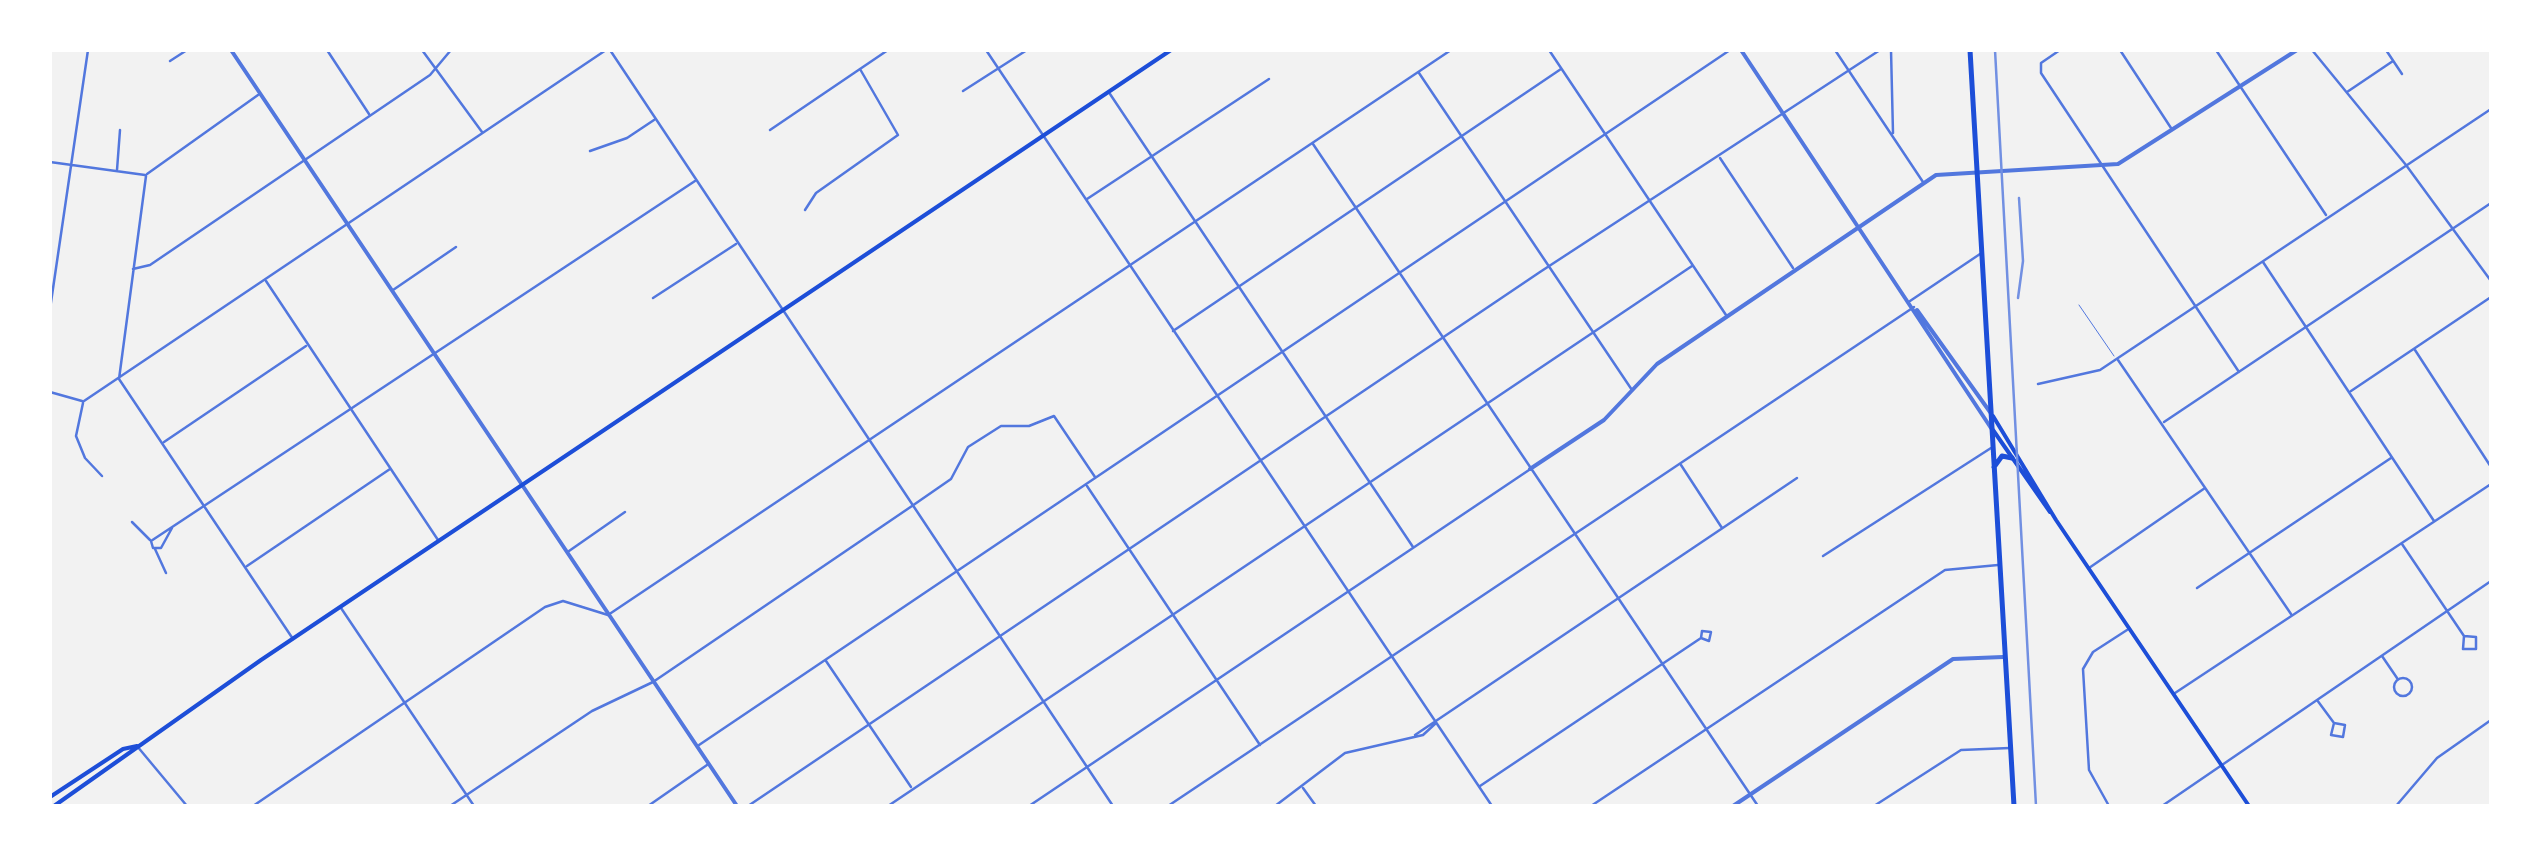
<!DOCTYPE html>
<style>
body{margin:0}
#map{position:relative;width:2541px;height:856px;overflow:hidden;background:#f2f2f2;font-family:"Asap Condensed",sans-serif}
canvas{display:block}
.frame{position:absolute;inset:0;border:52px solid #fff;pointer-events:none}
</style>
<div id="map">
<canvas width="2541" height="856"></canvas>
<div class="frame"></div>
</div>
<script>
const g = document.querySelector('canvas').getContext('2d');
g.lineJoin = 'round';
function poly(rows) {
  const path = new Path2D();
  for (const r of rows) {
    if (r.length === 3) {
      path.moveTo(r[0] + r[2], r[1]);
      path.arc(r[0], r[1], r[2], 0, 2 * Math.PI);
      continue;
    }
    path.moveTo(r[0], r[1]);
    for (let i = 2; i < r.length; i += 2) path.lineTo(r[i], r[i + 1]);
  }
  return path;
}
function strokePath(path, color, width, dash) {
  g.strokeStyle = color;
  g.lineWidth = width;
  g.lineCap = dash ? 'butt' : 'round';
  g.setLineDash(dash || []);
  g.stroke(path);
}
strokePath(poly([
 [2079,305,2114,356]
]), '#5277de', 1);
strokePath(poly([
 [327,50,369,114],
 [422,50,482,132],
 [610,50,1113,806],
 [986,50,1492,806],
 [1549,50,1726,315],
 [1835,50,1923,182],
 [1891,50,1893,133],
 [2060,50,2041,63,2041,73,2239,372],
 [2120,50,2171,128],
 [2216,50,2326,215],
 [2312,50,2406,165,2491,281],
 [2386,50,2402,74],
 [170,61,187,50],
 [1419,73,1632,390],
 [963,91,1027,50],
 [2347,92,2393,61],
 [1110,94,1413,547],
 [770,130,888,50],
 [1313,144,1758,806],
 [590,151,627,138,654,120],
 [1720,158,1793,268],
 [50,162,145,175],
 [117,170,120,130],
 [147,174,258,95],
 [146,176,119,379,293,639],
 [1087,199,1269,79],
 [805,210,816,193,898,135,860,69],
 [2263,262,2434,521],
 [133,269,150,265,430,75,451,50],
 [266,281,438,540],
 [393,290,456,247],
 [653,298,736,244],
 [1910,301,1980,254],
 [50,309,88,50],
 [1173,331,1561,69],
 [2415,350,2491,467],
 [2118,360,2291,614],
 [2038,384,2100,370,2491,109],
 [2351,391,2491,297],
 [50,392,82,401],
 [84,401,606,50],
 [83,403,76,436,85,458,102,476],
 [2164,422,2491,203],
 [164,442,306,346],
 [1681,465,1722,528],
 [1087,486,1260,745],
 [132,522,150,540],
 [172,528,161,548,153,548,151,541,695,181],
 [2402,544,2464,636,2463,649,2476,649,2476,637,2464,636],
 [155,549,166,573],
 [569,551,625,512],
 [1823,556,1991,448],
 [247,566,390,469],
 [2089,568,2205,488],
 [2197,588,2391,458],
 [341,608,474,806],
 [2382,656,2397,678],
 [826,661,911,787],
 [2403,687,9],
 [2175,693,2491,484],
 [2317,700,2334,723,2345,725,2343,737,2331,735,2334,723],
 [1415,735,1797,478],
 [699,745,1730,50],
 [137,746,187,806],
 [1480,786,1701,638,1702,631,1711,632,1709,641,1701,638],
 [1303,788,1316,806],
 [253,806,545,607,563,601,608,615,1451,50],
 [450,806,592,711,653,682,912,506,951,479,968,447,1001,426,1029,426,1054,416,1095,477],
 [648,806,707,765],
 [748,806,1540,272,1880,50],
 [888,806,1692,266],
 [1029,806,1529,470],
 [1168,806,1914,307],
 [1275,806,1345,753,1423,735,1436,723],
 [1591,806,1945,570,1998,565],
 [1874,806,1961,750,2010,748],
 [2109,806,2089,770,2083,669,2093,652,2127,630],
 [2162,806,2491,581],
 [2396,806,2437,758,2491,720]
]), '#5277de', 2.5);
strokePath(poly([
 [231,50,737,806],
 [1741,50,1991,428],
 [1917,310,1990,412],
 [1530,469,1604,420,1657,364,1936,175,2118,164,2297,50],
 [1733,806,1953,659,2003,657]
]), '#5277de', 4);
strokePath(poly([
 [1993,416,2056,520,2249,806],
 [1993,430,2050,512],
 [50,797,123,749,137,746],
 [54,806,261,660,1171,50]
]), '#1d4ed8', 4);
strokePath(poly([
 [1970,50,2014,806],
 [1994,467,2002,456,2012,458]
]), '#1d4ed8', 5);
strokePath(poly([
 [1995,50,2036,806],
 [2018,298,2023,261,2019,198]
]), '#7290e2', 2.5);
</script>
